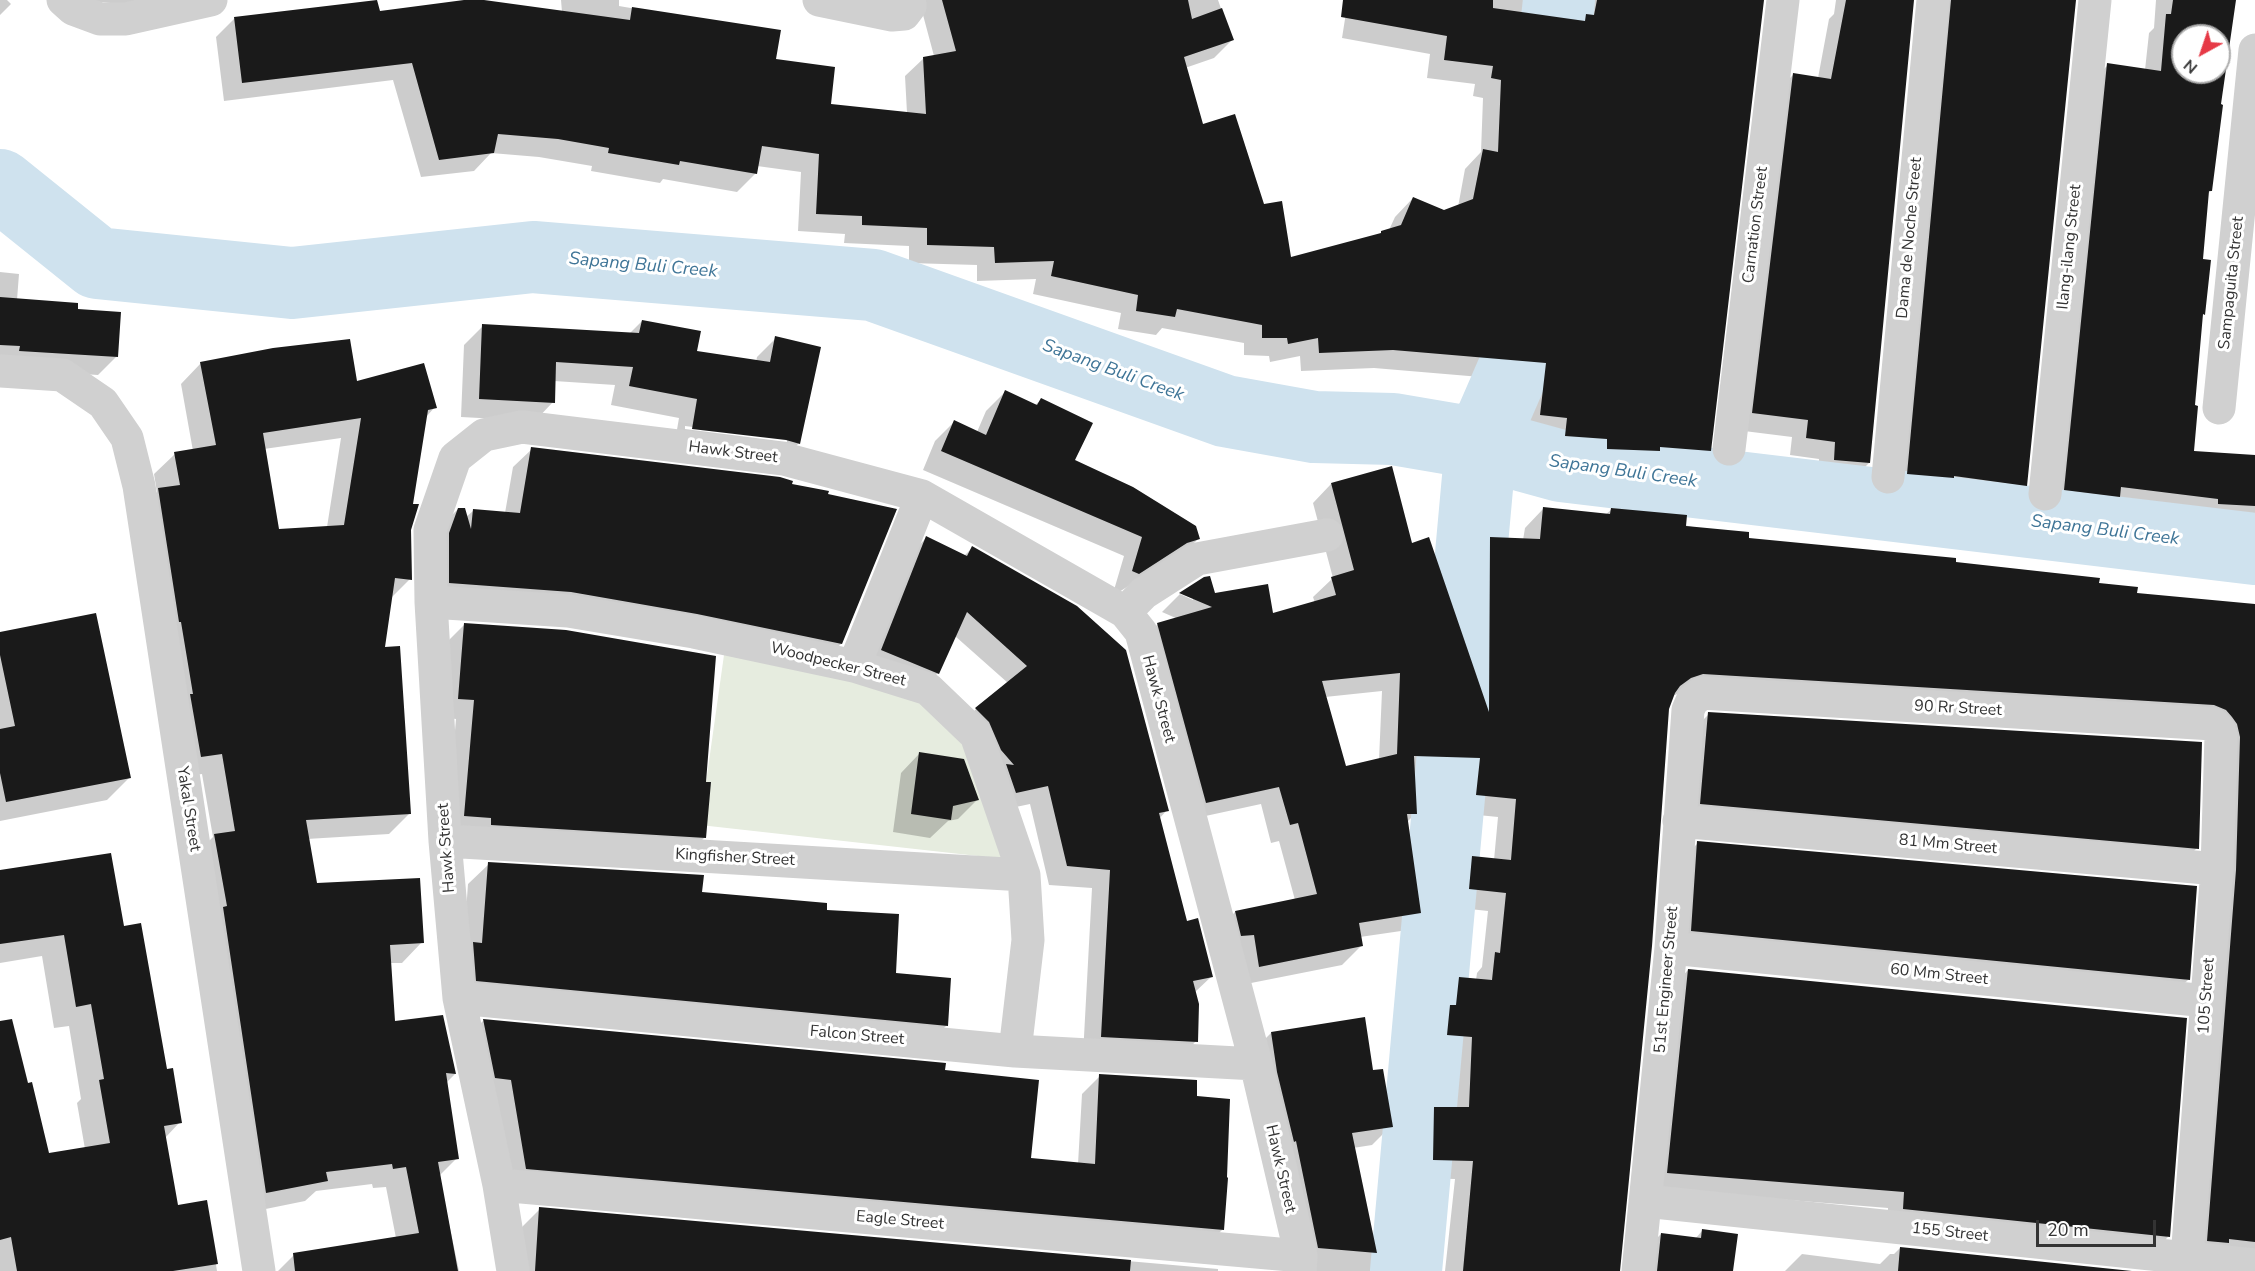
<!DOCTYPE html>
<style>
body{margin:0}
#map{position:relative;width:2255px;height:1271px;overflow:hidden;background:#fff;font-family:"Nunito Sans",sans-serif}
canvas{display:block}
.north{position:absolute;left:2171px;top:24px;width:60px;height:60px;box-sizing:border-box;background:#fff;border:2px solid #adadad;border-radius:50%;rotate:220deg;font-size:16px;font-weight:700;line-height:24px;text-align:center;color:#333}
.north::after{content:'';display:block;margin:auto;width:21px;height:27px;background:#e63946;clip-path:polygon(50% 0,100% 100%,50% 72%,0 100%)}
.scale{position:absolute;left:2036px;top:1220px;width:120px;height:27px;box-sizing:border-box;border:3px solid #333;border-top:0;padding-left:8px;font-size:18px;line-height:21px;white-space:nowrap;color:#333;-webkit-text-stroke:4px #fff;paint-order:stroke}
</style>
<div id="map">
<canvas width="2255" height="1271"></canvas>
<div class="north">N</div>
<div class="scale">20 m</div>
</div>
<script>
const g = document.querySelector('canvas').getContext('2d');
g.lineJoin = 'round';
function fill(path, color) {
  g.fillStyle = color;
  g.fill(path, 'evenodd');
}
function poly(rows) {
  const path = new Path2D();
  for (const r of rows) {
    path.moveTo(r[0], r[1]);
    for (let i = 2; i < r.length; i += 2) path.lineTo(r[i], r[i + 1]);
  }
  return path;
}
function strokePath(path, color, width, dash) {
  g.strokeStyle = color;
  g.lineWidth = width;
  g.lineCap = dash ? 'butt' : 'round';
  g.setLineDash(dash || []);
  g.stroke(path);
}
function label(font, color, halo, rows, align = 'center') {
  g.font = font + ' "Nunito Sans",sans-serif';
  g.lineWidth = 6;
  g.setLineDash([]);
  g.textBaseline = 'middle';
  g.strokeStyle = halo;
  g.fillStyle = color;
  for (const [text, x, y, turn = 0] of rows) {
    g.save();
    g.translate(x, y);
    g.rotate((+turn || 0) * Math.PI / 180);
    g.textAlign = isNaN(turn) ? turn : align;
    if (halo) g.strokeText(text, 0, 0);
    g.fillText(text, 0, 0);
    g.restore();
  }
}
fill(poly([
 [724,655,850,672,921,700,964,746,1005,859,700,825]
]), '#e6ecdf');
fill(poly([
 [0,0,7,0,11,4,0,15],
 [74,0,140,0,135,5],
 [561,0,619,0,619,6,707,21,774,60,829,105,907,113,905,76,924,58,934,56,919,0,1218,0,1232,40,1214,58,1185,68,1202,126,1263,206,1290,259,1378,236,1389,230,1395,217,1413,198,1444,211,1458,207,1465,169,1481,152,1483,98,1473,96,1475,84,1427,78,1430,54,1342,38,1348,0,1762,0,1709,450,1691,469,1644,465,1640,469,1589,467,1589,457,1548,454,1549,435,1523,433,1528,381,1374,368,1301,371,1300,356,1270,362,1269,356,1244,355,1244,343,1162,328,1156,335,1118,329,1121,313,1033,294,1036,279,977,281,977,265,909,263,909,246,844,243,845,234,798,231,801,172,757,166,756,173,737,192,663,179,660,183,591,171,592,166,539,157,491,153,474,171,421,177,393,80,224,101,216,37,234,19,378,13,562,12],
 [1836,0,1913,0,1869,463,1852,480,1818,476,1819,459,1790,455,1792,437,1736,430,1777,91,1794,74,1818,78,1829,19,1834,14],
 [1924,0,2075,0,2026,485,2009,502,1938,492,1935,494,1891,490],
 [2156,0,2234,0,2219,106,2211,191,2207,194,2202,260,2203,314,2202,316,2193,407,2192,452,2255,457,2255,521,2252,524,2200,521,2201,516,2110,505,2101,514,2047,508,2090,83,2108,65,2145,70,2149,33,2154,28],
 [2183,36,2219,36,2219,72,2183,72],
 [0,272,19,274,17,300,76,310,116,357,98,375,2,369,0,366],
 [642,321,696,353,756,362,757,357,776,338,799,443,780,462,674,447,679,418,611,405,615,385,554,381,553,402,535,421,461,417,464,345,483,326,629,334],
 [685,426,787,439,787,442,685,429],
 [201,363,356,383,435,407,426,417,411,505,410,579,390,599,383,648,409,814,389,834,307,839,315,885,422,942,402,963,390,963,393,1023,442,1017,455,1074,446,1083,457,1158,439,1176,459,1271,278,1271,294,1255,396,1238,386,1187,373,1188,372,1184,316,1191,305,1201,246,1213,194,856,213,837,202,774,181,777,138,510,157,492,154,474,175,454,193,451,181,384],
 [341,438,327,527,278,530,264,449],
 [1005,392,1035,405,1041,400,1073,460,1198,539,1179,558,1167,562,1119,592,1114,590,1124,556,923,470,935,441,954,422,977,432,986,411],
 [532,449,790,486,841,644,822,662,431,601,439,528,458,509,466,517,473,511,505,513,513,467],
 [1331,484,1411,545,1471,663,1472,558,1490,539,1523,540,1525,528,1543,509,1605,515,1612,509,1747,539,1955,563,2097,584,2136,594,2255,608,2255,1271,2189,1259,2214,736,1683,692,1672,696,1668,708,1619,1271,1445,1271,1455,1179,1415,1178,1416,1127,1435,1108,1452,1109,1454,1056,1429,1053,1432,1025,1439,1018,1441,997,1460,978,1476,980,1477,973,1482,967,1488,911,1451,907,1454,876,1473,858,1494,860,1498,817,1458,813,1462,776,1413,775,1416,813,1407,822,1420,912,1401,931,1360,937,1361,946,1342,965,1241,985,1217,931,1235,912,1295,900,1279,841,1271,843,1261,804,1187,820,1139,643,1158,624,1178,619,1162,612,1180,594,1193,600,1193,597,1214,595,1272,615,1315,603,1313,597,1333,578,1313,503],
 [1382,691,1379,760,1345,768,1325,697],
 [926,538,964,556,972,548,1167,810,1159,819,1186,922,1212,976,1194,993,1196,1041,1178,1060,1083,1055,1092,888,1049,885,1030,804,997,811,958,728,976,709,1008,683,955,636,938,673,919,692,863,669,908,557],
 [465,624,704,783,705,837,686,856,446,835,456,719,440,717,446,643],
 [0,634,130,777,107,800,0,821],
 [1709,714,2197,848,2179,866,1683,822,1691,732],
 [919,754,977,800,958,819,948,821,930,838,893,832,901,773],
 [1698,843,2188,980,2171,996,1675,947,1681,860],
 [489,864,825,911,947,1025,926,1046,456,1001,463,954,468,884],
 [0,871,123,927,180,1122,165,1138,177,1206,206,1202,217,1271,0,1271,0,1024,48,1155,85,1149,77,1103,81,1099,69,1026,54,1028,42,956,0,963],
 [1688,970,2168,1237,2152,1253,1887,1225,1888,1208,1651,1189,1672,987],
 [483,1021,944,1065,944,1071,1029,1159,1078,1164,1082,1094,1100,1076,1195,1097,1222,1230,1204,1248,509,1186,465,1039],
 [1271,1033,1372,1072,1391,1126,1372,1145,1353,1148,1378,1271,1301,1271,1252,1052],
 [540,1209,1218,1269,1218,1271,518,1271,521,1228],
 [1702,1231,1732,1271,1641,1271,1642,1253,1661,1234,1695,1239],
 [1900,1248,2118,1271,1785,1271,1802,1254,1880,1264,1890,1254,1894,1254]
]), '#0003');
strokePath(poly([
 [1547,115,1559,0],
 [0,185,97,263,292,283,533,257,873,285,1225,411,1314,427,1393,429,1481,444,1561,466,2255,549],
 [1406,1271,1481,444,1531,329,1533,264]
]), '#cfe2ee', 72);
fill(poly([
 [377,0,380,11,464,0,484,0,630,20,632,7,781,30,776,59,835,67,831,104,926,114,923,57,956,51,942,0,1188,0,1192,19,1222,8,1234,40,1184,57,1203,124,1235,114,1264,204,1282,201,1291,257,1381,233,1381,231,1401,225,1413,197,1444,210,1473,199,1483,149,1498,152,1501,80,1491,78,1493,66,1444,60,1447,36,1341,17,1343,0,1493,0,1493,8,1585,21,1586,14,1594,15,1597,0,1764,0,1711,451,1660,447,1660,451,1607,449,1607,439,1565,436,1567,418,1540,415,1546,363,1393,350,1319,353,1318,338,1288,344,1287,338,1262,338,1262,325,1177,309,1175,317,1136,311,1138,295,1051,276,1054,261,995,263,994,247,927,245,927,228,862,225,862,216,816,214,819,154,762,146,757,174,680,161,679,165,608,153,609,148,558,139,498,134,494,153,439,160,412,63,242,83,234,17],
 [1846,0,1914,0,1870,463,1834,460,1835,442,1806,438,1808,420,1752,413,1793,73,1831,79],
 [1951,0,2076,0,2027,486,1954,476,1954,478,1907,474],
 [2173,0,2236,0,2221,104,2223,105,2212,191,2209,191,2203,259,2211,260,2205,315,2203,314,2195,405,2198,406,2194,451,2255,455,2255,506,2218,504,2218,499,2121,487,2120,497,2064,490,2107,63,2161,71,2166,14,2171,14],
 [2183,36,2219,36,2219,72,2183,72],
 [0,297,78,303,78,309,121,312,118,357,19,351,20,346,0,345],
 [642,320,701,331,697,351,770,362,775,336,821,347,800,444,786,440,692,429,697,399,629,386,633,367,556,362,555,403,479,399,482,324,639,333],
 [350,339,357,381,424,363,437,408,428,410,413,504,419,504,411,530,412,580,395,578,385,647,400,646,411,814,306,820,317,883,420,878,424,943,390,945,395,1021,443,1015,456,1074,446,1073,459,1159,438,1162,458,1271,295,1271,293,1253,419,1233,406,1167,393,1169,392,1164,326,1172,328,1181,266,1193,223,907,227,906,214,834,235,831,222,754,201,757,190,694,193,694,181,622,179,622,158,488,180,485,174,452,216,445,200,362,273,348],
 [361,418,344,525,279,529,263,433],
 [1005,390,1037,405,1041,398,1093,423,1075,460,1133,487,1196,526,1200,539,1187,543,1139,574,1132,571,1142,537,941,451,954,420,986,435],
 [531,447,780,477,793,481,792,484,829,491,828,494,897,509,842,644,697,614,571,592,449,583,449,533,458,508,465,508,471,529,473,509,520,513],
 [1392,466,1412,543,1429,537,1489,712,1490,537,1540,539,1543,507,1610,514,1611,508,1687,515,1686,526,1749,532,1749,538,1956,558,1956,562,2100,578,2099,583,2138,587,2137,593,2255,604,2255,1242,2229,1239,2229,1243,2207,1241,2236,870,2240,737,2237,724,2232,717,2226,710,2214,705,1703,674,1691,678,1680,686,1675,693,1669,709,1652,946,1620,1271,1463,1271,1473,1161,1433,1160,1434,1107,1469,1107,1472,1037,1447,1035,1450,1005,1456,1005,1459,977,1492,980,1495,952,1500,953,1506,893,1469,889,1472,856,1511,860,1516,799,1476,795,1480,758,1414,756,1417,814,1407,814,1421,913,1359,923,1363,946,1259,967,1254,935,1241,936,1235,911,1317,894,1298,823,1290,825,1279,787,1206,803,1157,623,1212,607,1179,593,1204,577,1210,576,1215,593,1268,584,1273,613,1336,595,1331,577,1354,570,1331,483],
 [1400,673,1397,754,1346,766,1322,681],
 [926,536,967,556,972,546,1077,606,1126,650,1169,811,1159,813,1187,921,1198,918,1213,977,1193,981,1199,1004,1198,1042,1101,1037,1110,870,1067,866,1048,786,1016,793,1006,764,1014,765,1001,750,989,722,975,708,1027,666,967,612,939,674,881,650],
 [96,613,131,778,6,802,0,773,0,729,15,726,0,655,0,632],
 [464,623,566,630,716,656,706,782,711,782,706,838,491,825,491,818,464,816,474,700,458,699],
 [1708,712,2202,742,2199,849,1700,804],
 [919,752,964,759,979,800,953,806,951,820,911,814],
 [1697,841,2197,886,2190,980,1691,931],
 [111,853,124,926,141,923,167,1069,173,1068,182,1123,164,1126,178,1205,207,1200,218,1264,173,1271,17,1271,11,1237,0,1240,0,1021,12,1019,28,1083,32,1082,49,1153,110,1143,99,1080,104,1079,91,1004,76,1007,64,935,0,944,0,870],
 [488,862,704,875,702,892,827,903,827,910,899,914,896,973,951,978,948,1026,476,981,473,942,482,943],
 [1688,969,2187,1018,2170,1237,1903,1209,1904,1192,1667,1173],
 [1365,1017,1373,1070,1383,1069,1393,1127,1352,1133,1377,1253,1318,1248,1296,1141,1294,1142,1277,1072,1271,1032],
 [483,1019,946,1063,945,1070,1039,1080,1031,1158,1095,1164,1099,1074,1197,1080,1197,1096,1230,1099,1227,1177,1228,1178,1224,1230,526,1169,511,1080,495,1078],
 [539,1207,1131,1260,1130,1271,535,1271],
 [1702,1229,1738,1234,1733,1271,1657,1271,1661,1233,1701,1238],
 [1900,1247,2132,1271,1898,1271]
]), '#1a1a1a');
strokePath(poly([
 [63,0,73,9,100,19,126,19,211,0],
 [819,0,892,15,904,14,910,6,909,0],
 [0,371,62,375,103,403,127,438,139,486,259,1271],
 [2219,408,2255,50],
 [1729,449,1783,0],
 [1888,477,1933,0],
 [2045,494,2095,0],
 [431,602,568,611,694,632,854,666,928,689,976,735,1024,875,1028,940,1015,1051],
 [1125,612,1144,593,1197,559,1327,535],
 [854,666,922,496],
 [1679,821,2217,869],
 [445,841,1024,875],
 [1671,948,2207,1001],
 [459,998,1015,1051,1256,1064],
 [499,1185,1301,1256],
 [1645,1201,2255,1265],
 [513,1271,499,1185,459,998,445,841,431,602,430,530,455,458,484,435,522,427,784,459,922,496,1125,612,1141,632,1256,1064,1301,1256,1300,1271],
 [1638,1271,1671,948,1688,710,1692,701,1702,693,2213,724,2219,730,2221,736,2217,869,2186,1271]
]), '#d0d0d0', 33);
label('16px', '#333', '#fff', [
 ["Carnation Street",1756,225,-83],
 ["Dama de Noche Street",1910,238,-85],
 ["Ilang-ilang Street",2070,247,-84],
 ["Sampaguita Street",2232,283,-84],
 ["Hawk Street",733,453,7],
 ["Woodpecker Street",838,665,14],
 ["Hawk Street",1158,699,75],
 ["90 Rr Street",1958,709,3],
 ["Yakal Street",188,809,81],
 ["81 Mm Street",1948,845,5],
 ["Hawk Street",447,848,-94],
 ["Kingfisher Street",735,858,3],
 ["60 Mm Street",1939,975,6],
 ["51st Engineer Street",1667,980,-85],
 ["105 Street",2207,996,-86],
 ["Falcon Street",857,1036,5],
 ["Hawk Street",1280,1169,77],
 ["Eagle Street",900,1221,5],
 ["155 Street",1950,1233,6]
]);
label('italic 18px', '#3f7597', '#fff', [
 ["Sapang Buli Creek",643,266,5],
 ["Sapang Buli Creek",1113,371,20],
 ["Sapang Buli Creek",1623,472,8],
 ["Sapang Buli Creek",2105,531,7]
]);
</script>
